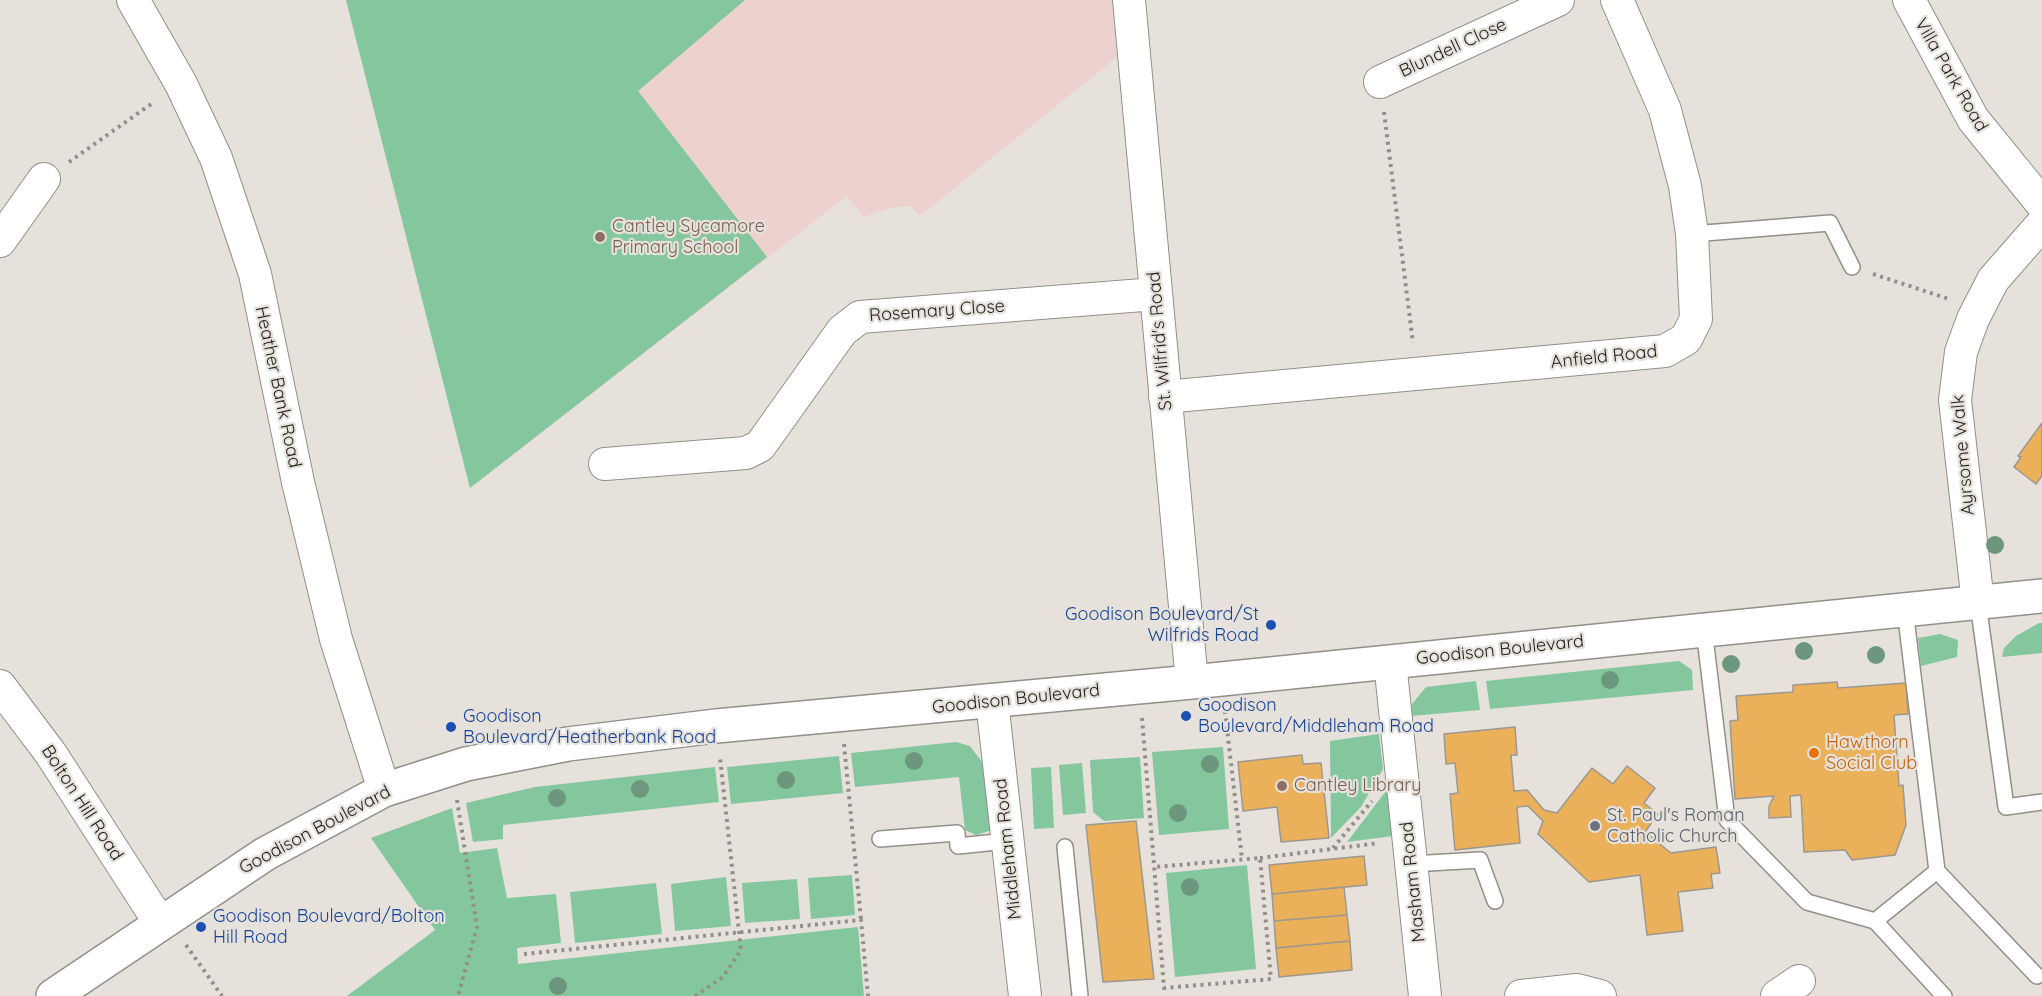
<!DOCTYPE html>
<style>
body{margin:0}
canvas{display:block;background:#e6e2db}
</style>
<canvas width="2042" height="996"></canvas>
<script>
const g = document.querySelector('canvas').getContext('2d');
g.lineJoin = 'round';
function fill(path, color) {
  g.fillStyle = color;
  g.fill(path, 'evenodd');
}
function poly(rows) {
  const path = new Path2D();
  for (const r of rows) {
    path.moveTo(r[0], r[1]);
    for (let i = 2; i < r.length; i += 2) path.lineTo(r[i], r[i + 1]);
  }
  return path;
}
function strokePath(path, color, width, dash) {
  g.strokeStyle = color;
  g.lineWidth = width;
  g.lineCap = dash ? 'butt' : 'round';
  g.setLineDash(dash || []);
  g.stroke(path);
}
function label(font, color, halo, rows, align = 'center') {
  g.font = font + ' Quicksand,sans-serif';
  g.lineWidth = 4.5;
  g.setLineDash([]);
  g.textBaseline = 'middle';
  g.strokeStyle = halo;
  g.fillStyle = color;
  for (const [text, x, y, turn = 0] of rows) {
    g.save();
    g.translate(x, y);
    g.rotate((+turn || 0) * Math.PI / 180);
    g.textAlign = isNaN(turn) ? turn : align;
    if (halo) g.strokeText(text, 0, 0);
    g.fillText(text, 0, 0);
    g.restore();
  }
}
fill(poly([
 [346,0,1112,0,1117,57,920,216,911,206,891,208,863,217,847,196,470,488]
]), '#ecd1cf');
fill(poly([
 [346,0,745,0,638,91,767,257,470,488],
 [2039,623,2042,623,2042,653,2002,657,2004,648,2016,636],
 [1940,634,1958,640,1957,657,1921,666,1918,638],
 [1679,661,1692,670,1693,690,1490,709,1486,681],
 [1476,681,1480,710,1411,716,1412,704,1426,687],
 [1379,734,1383,769,1361,807,1331,838,1330,741],
 [956,742,970,746,982,762,992,830,976,835,965,830,959,777,855,787,851,753],
 [1223,747,1229,829,1159,835,1152,752],
 [839,756,843,793,731,804,727,767],
 [1140,757,1144,818,1104,821,1093,812,1090,760],
 [1082,763,1086,813,1063,815,1059,765],
 [715,767,719,802,503,825,503,839,473,842,466,803,535,787],
 [1051,767,1054,828,1034,829,1031,768],
 [1389,787,1393,836,1347,842],
 [452,808,460,853,497,848,507,898,556,894,561,943,517,948,518,964,858,927,864,996,347,996,435,930,371,838],
 [1247,865,1256,969,1175,977,1166,873],
 [852,875,855,915,811,919,808,878],
 [726,877,731,926,675,931,671,884],
 [797,879,800,919,745,923,742,883],
 [656,883,662,934,575,943,570,892]
]), '#84c69d');
const building = poly([
 [2042,423,2042,476,2036,484,2014,467,2021,457,2018,456,2042,423],
 [1837,682,1838,688,1906,683,1908,714,1894,715,1899,786,1903,785,1906,825,1895,855,1852,860,1845,850,1804,852,1801,795,1790,796,1791,817,1769,818,1769,806,1774,796,1735,799,1730,721,1738,720,1736,696,1793,692,1793,685,1837,682],
 [1515,727,1517,755,1511,755,1514,791,1527,790,1544,810,1557,813,1592,768,1613,784,1627,766,1655,788,1644,803,1658,814,1645,832,1671,853,1716,847,1720,873,1711,874,1713,888,1678,892,1683,931,1647,935,1640,875,1589,882,1538,834,1543,821,1528,806,1517,807,1520,843,1455,850,1450,794,1458,793,1455,763,1446,764,1444,734,1515,727],
 [1302,755,1303,764,1321,763,1329,838,1281,842,1277,807,1243,811,1238,762,1302,755],
 [1136,821,1154,979,1103,982,1086,825,1136,821],
 [1364,856,1367,885,1272,894,1269,865,1364,856],
 [1344,887,1347,915,1274,921,1272,894,1344,887],
 [1347,915,1350,941,1276,948,1274,921,1347,915],
 [1350,941,1352,970,1279,977,1276,948,1350,941]
]);
fill(building, '#eab15a');
strokePath(building, '#9b9791', 1.5);
const service = poly([
 [1692,234,1830,223,1852,267],
 [1978,603,2006,807,2042,802],
 [1905,610,1937,871],
 [1704,629,1727,820,1807,902,1875,921,1937,871,2037,976],
 [880,839,957,833,958,846,1007,841],
 [1065,847,1080,996],
 [1411,864,1480,860,1495,901],
 [1875,921,1944,996]
]);
const minor = poly([
 [133,0,181,84,216,158,255,274,298,482,336,639,384,790],
 [1129,0,1192,682],
 [1909,0,1973,119,2042,204],
 [1380,82,1558,0],
 [0,241,44,179],
 [1165,397,1665,351,1686,339,1696,319,1692,234,1685,186,1665,110,1617,0],
 [605,464,746,453,760,446,842,331,860,317,1156,294],
 [1978,603,1955,400,1961,352,1973,319,1993,280,2042,224],
 [1390,662,1425,996],
 [0,686,51,754,160,923],
 [992,701,1025,996],
 [1521,996,1577,990,1600,996],
 [1777,996,1799,981]
]);
const tertiary = poly([
 [53,996,265,854,384,790,466,764,568,744,716,726,1192,682,2042,596]
]);
strokePath(service, '#938f89', 18);
strokePath(minor, '#938f89', 34);
strokePath(tertiary, '#938f89', 36);
strokePath(poly([
 [1384,112,1413,343],
 [69,162,154,102],
 [1873,274,1949,299],
 [1225,711,1242,859],
 [1142,718,1164,988,1271,979,1260,858,1155,867],
 [844,744,861,920],
 [457,800,477,927,458,996],
 [1333,848,1372,801],
 [1260,858,1379,843],
 [186,945,222,996],
 [524,954,861,920,868,996],
 [695,996,723,977,741,950,720,757]
]), '#928f8a', 4, [3, 4.5]);
strokePath(service, '#fff', 15);
strokePath(minor, '#fff', 32);
strokePath(tertiary, '#fff', 33);
g.fillStyle = '#6d967f';
for (const [x, y] of [
 [1995,545],
 [1804,651],
 [1876,655],
 [1731,664],
 [1610,680],
 [914,761],
 [1210,764],
 [786,780],
 [640,789],
 [557,798],
 [1178,813],
 [1190,887],
 [558,986]
]) {
  g.beginPath();
  g.arc(x, y, 9, 0, 2 * Math.PI);
  g.fill();
}
for (const [x, y, r, color] of [
 [600,237,6,"#8d6e63"],
 [1271,625,6,"#1a4fb4"],
 [1186,716,6,"#1a4fb4"],
 [451,727,6,"#1a4fb4"],
 [1814,753,6,"#e8710a"],
 [1282,786,6,"#8d6e63"],
 [1595,826,6,"#6b7280"],
 [201,927,6,"#1a4fb4"]
]) {
  const dot = new Path2D();
  dot.arc(x, y, r, 0, 2 * Math.PI);
  g.fillStyle = color;
  g.fill(dot);
  strokePath(dot, '#e6e2db', 2);
}
label('18px', '#201e1c', '#e6e2db', [
 ["Blundell Close",1453,48,-25],
 ["Villa Park Road",1951,75,60],
 ["Rosemary Close",937,311,-4],
 ["St. Wilfrid's Road",1160,341,-95],
 ["Anfield Road",1604,357,-6],
 ["Heather Bank Road",278,387,78],
 ["Ayrsome Walk",1963,455,-95],
 ["Goodison Boulevard",1500,650,-6],
 ["Goodison Boulevard",1016,699,-6],
 ["Bolton Hill Road",82,803,57],
 ["Goodison Boulevard",315,830,-28],
 ["Middleham Road",1008,849,-96],
 ["Masham Road",1413,882,-96]
]);
label('18px', '#785e54', '#e6e2db', [
 ["Cantley Sycamore",612,227],
 ["Primary School",612,248],
 ["Cantley Library",1294,786]
], 'left');
label('18px', '#164399', '#e6e2db', [
 ["Goodison Boulevard/St",1259,615,"right"],
 ["Wilfrids Road",1259,636,"right"],
 ["Goodison",1198,706],
 ["Boulevard/Middleham Road",1198,727],
 ["Goodison",463,717],
 ["Boulevard/Heatherbank Road",463,738],
 ["Goodison Boulevard/Bolton",213,917],
 ["Hill Road",213,938]
], 'left');
label('18px', '#c56008', '#e6e2db', [
 ["Hawthorn",1826,743],
 ["Social Club",1826,764]
], 'left');
label('18px', '#5b616d', '#e6e2db', [
 ["St. Paul's Roman",1607,816],
 ["Catholic Church",1607,837]
], 'left');
</script>
